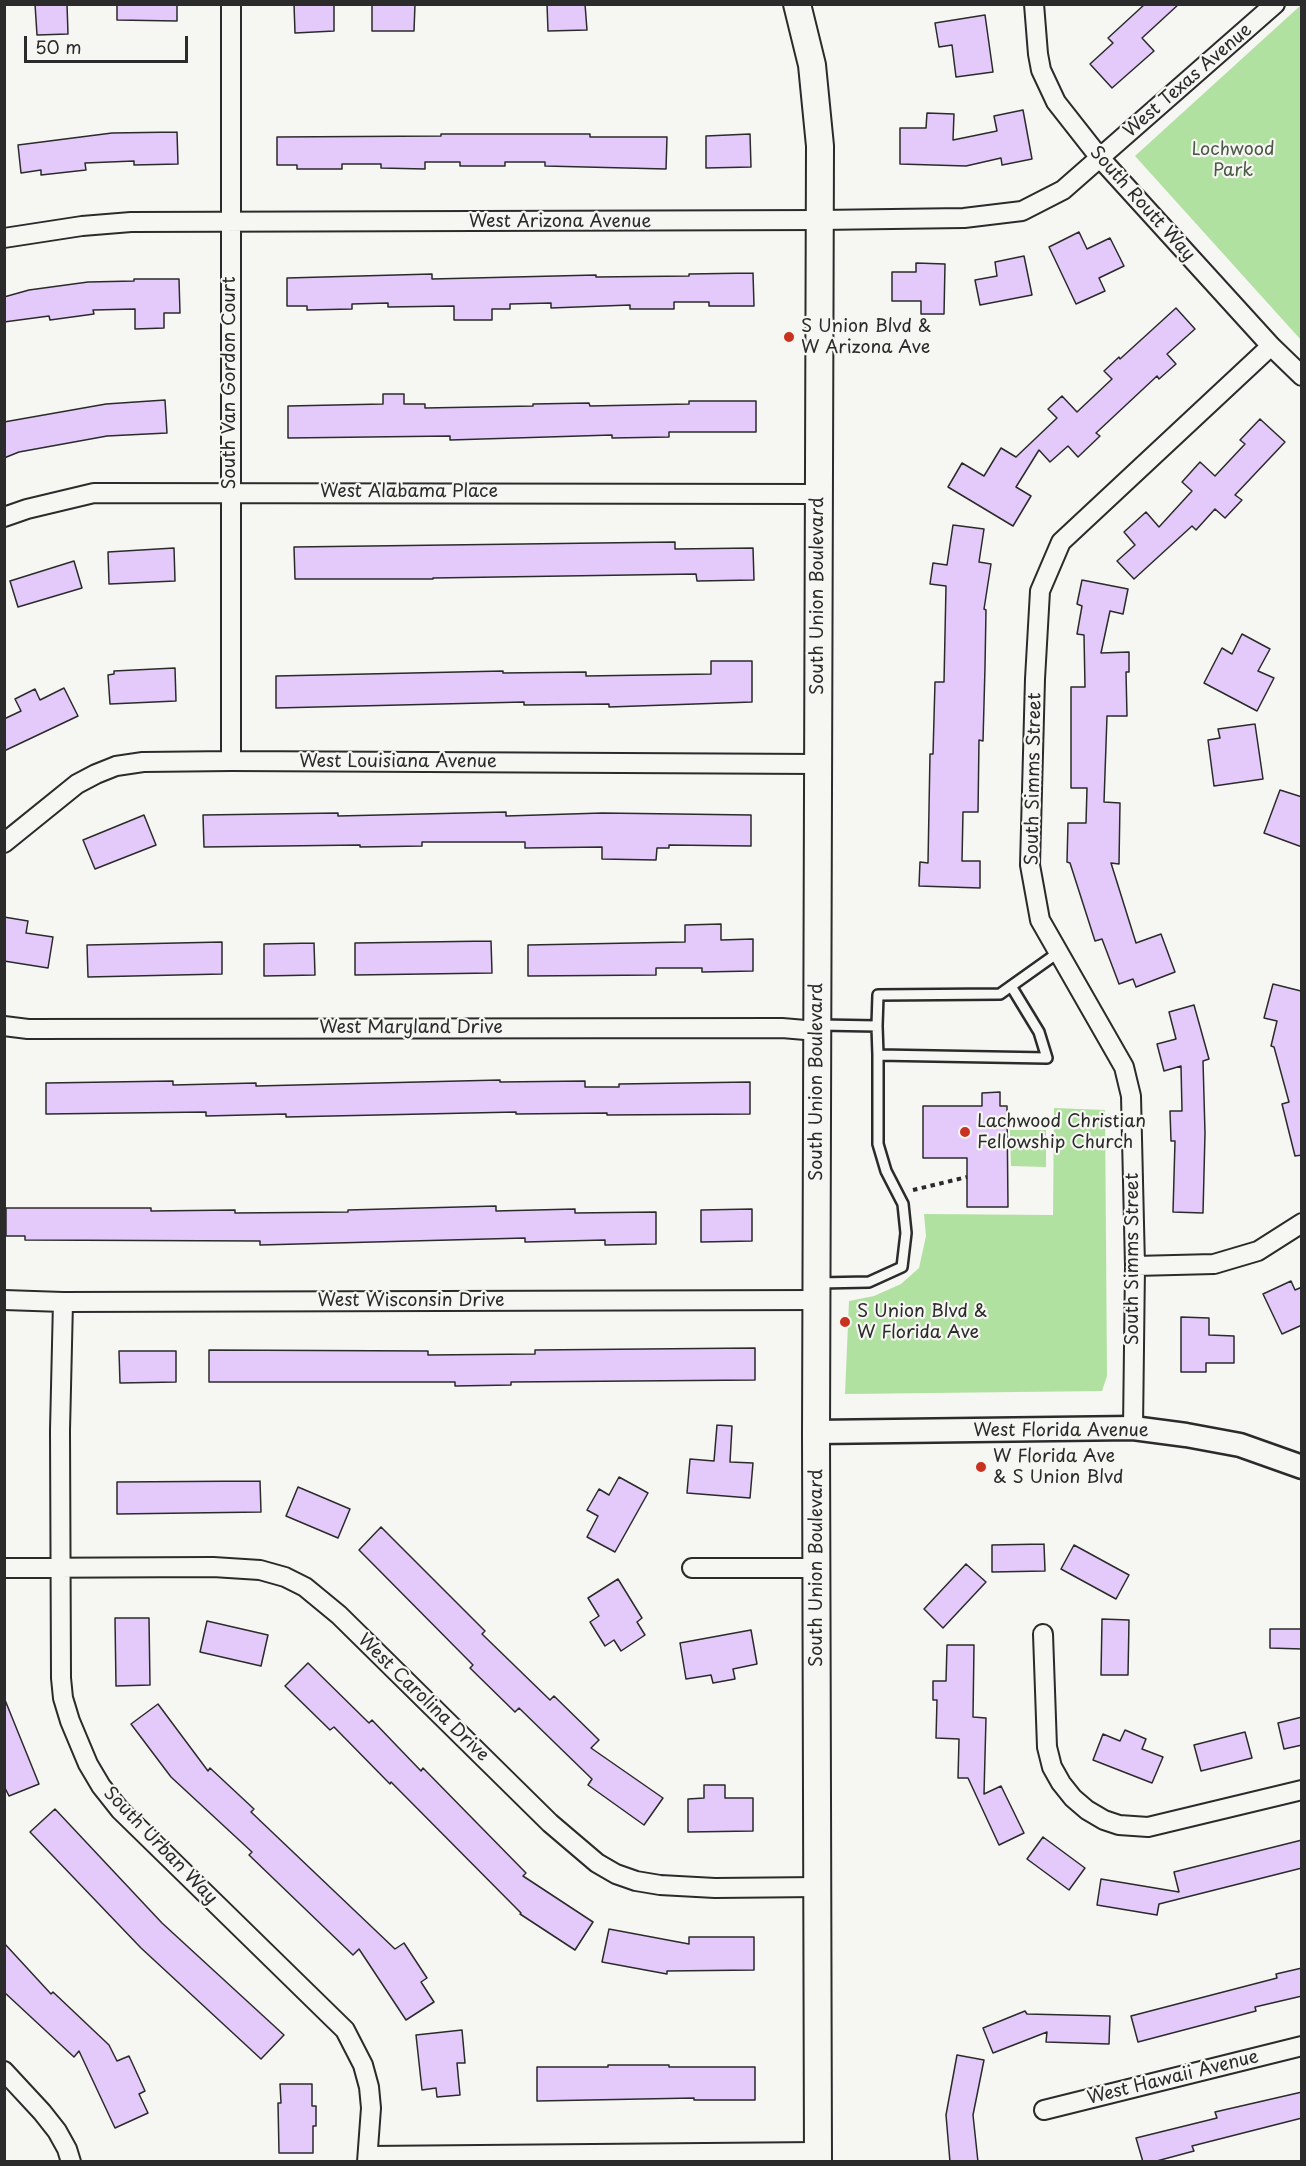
<!DOCTYPE html>
<style>
body{margin:0}
#map{position:relative;width:1306px;height:2166px;overflow:hidden;background:#f6f6f2;font-family:"Playpen Sans",sans-serif}
canvas{display:block}
.frame{position:absolute;inset:0;border:6px solid #2b2b2b;pointer-events:none}
.scale{position:absolute;left:24px;top:36px;width:164px;height:27px;box-sizing:border-box;border:3px solid #2b2b2b;border-top:0;padding-left:8px;font-size:18px;line-height:21px;white-space:nowrap;color:#2b2b2b;-webkit-text-stroke:4px #f6f6f2;paint-order:stroke}
</style>
<div id="map">
<canvas width="1306" height="2166"></canvas>
<div class="frame"></div>
<div class="scale">50 m</div>
</div>
<script>
const g = document.querySelector('canvas').getContext('2d');
g.lineJoin = 'round';
function fill(path, color) {
  g.fillStyle = color;
  g.fill(path, 'evenodd');
}
function poly(rows) {
  const path = new Path2D();
  for (const r of rows) {
    path.moveTo(r[0], r[1]);
    for (let i = 2; i < r.length; i += 2) path.lineTo(r[i], r[i + 1]);
  }
  return path;
}
function strokePath(path, color, width, dash) {
  g.strokeStyle = color;
  g.lineWidth = width;
  g.lineCap = dash ? 'butt' : 'round';
  g.setLineDash(dash || []);
  g.stroke(path);
}
function label(font, color, halo, rows, align = 'center') {
  g.font = font + ' "Playpen Sans",sans-serif';
  g.lineWidth = 4.5;
  g.setLineDash([]);
  g.textBaseline = 'middle';
  g.strokeStyle = halo;
  g.fillStyle = color;
  for (const [text, x, y, turn = 0] of rows) {
    g.save();
    g.translate(x, y);
    g.rotate((+turn || 0) * Math.PI / 180);
    g.textAlign = isNaN(turn) ? turn : align;
    if (halo) g.strokeText(text, 0, 0);
    g.fillText(text, 0, 0);
    g.restore();
  }
}
fill(poly([
 [1301,5,1301,340,1135,156],
 [1054,1108,1105,1110,1107,1376,1102,1391,845,1394,849,1301,874,1296,901,1284,919,1268,926,1236,924,1214,1053,1215],
 [1010,1130,1046,1130,1046,1167,1011,1166]
]), '#b1e1a1');
const building = poly([
 [35,4,67,4,68,34,37,35,35,4],
 [117,4,177,4,177,21,117,20,117,4],
 [294,4,334,4,334,31,295,33,294,4],
 [372,4,415,4,414,31,372,31,372,4],
 [547,4,585,4,587,30,548,31,547,4],
 [1145,4,1179,4,1142,38,1154,51,1112,88,1090,64,1113,43,1108,38,1145,4],
 [985,15,993,72,956,77,952,45,939,47,935,23,985,15],
 [1023,110,1032,159,1002,165,1001,158,966,166,900,164,900,128,926,128,927,113,954,114,953,140,997,131,994,116,1023,110],
 [177,132,178,164,134,165,134,161,85,163,86,170,41,175,41,170,21,173,18,145,112,133,177,132],
 [441,134,590,134,590,137,667,137,666,169,545,166,545,162,505,162,505,166,460,166,460,162,425,162,425,169,381,168,381,164,342,164,342,169,297,169,297,165,277,165,277,137,441,136,441,134],
 [750,134,751,167,706,168,706,136,750,134],
 [1079,232,1087,249,1110,238,1124,266,1099,278,1105,291,1076,304,1049,247,1079,232],
 [1024,256,1032,295,980,305,975,280,997,276,995,262,1024,256],
 [916,263,945,264,944,314,921,314,921,301,892,301,892,272,916,272,916,263],
 [753,273,754,306,709,306,709,302,674,302,674,309,630,309,630,305,551,308,551,303,510,304,510,309,492,309,492,320,454,320,454,306,388,307,388,303,352,304,352,309,307,310,307,306,287,306,287,278,432,274,432,279,596,275,596,277,689,276,689,274,753,273],
 [134,279,179,279,180,313,164,313,164,328,135,329,135,309,93,310,94,314,50,320,49,316,4,322,4,297,29,290,88,282,134,281,134,279],
 [1176,308,1195,329,1167,354,1176,364,1159,379,1157,376,1096,433,1100,436,1078,457,1068,446,1050,462,1039,450,1016,487,1031,496,1013,526,948,487,962,463,984,476,1001,448,1016,457,1057,418,1048,409,1062,396,1077,412,1112,379,1104,371,1119,357,1120,359,1176,308],
 [383,394,404,394,404,404,425,404,425,408,533,406,533,404,589,403,590,406,689,404,689,401,756,401,756,432,669,432,669,437,612,438,612,435,450,440,450,436,288,438,288,406,383,404,383,394],
 [165,400,167,433,107,436,19,452,4,458,4,422,106,404,165,400],
 [1260,419,1285,442,1235,495,1242,500,1225,518,1215,509,1196,530,1192,526,1134,579,1117,561,1135,545,1124,532,1146,512,1159,527,1192,491,1182,482,1200,462,1215,476,1245,444,1240,440,1260,419],
 [953,525,984,529,979,562,991,564,984,609,986,610,985,667,983,741,979,740,978,812,963,812,962,861,980,861,980,888,919,886,920,862,928,863,930,754,933,754,935,682,944,682,946,586,930,584,933,563,947,565,953,525],
 [675,542,675,549,753,548,754,580,697,581,696,574,433,578,433,579,295,579,294,547,675,542],
 [174,548,175,581,109,584,108,552,174,548],
 [74,561,82,588,18,607,10,581,74,561],
 [1082,580,1128,589,1123,614,1110,611,1101,653,1129,652,1129,672,1126,672,1127,716,1107,716,1104,802,1120,803,1119,864,1111,863,1136,943,1161,934,1175,972,1136,987,1133,979,1119,984,1102,939,1095,941,1070,863,1067,862,1068,823,1086,823,1087,788,1071,788,1071,687,1085,687,1084,635,1077,634,1082,606,1077,604,1082,580],
 [1242,634,1270,649,1258,671,1274,678,1257,711,1204,683,1222,648,1232,654,1242,634],
 [711,661,752,661,752,702,609,707,609,704,524,705,524,702,276,708,276,676,503,671,503,673,586,672,586,676,711,674,711,661],
 [175,668,176,701,110,704,108,675,114,674,114,671,175,668],
 [64,688,78,716,4,751,4,719,21,711,15,699,35,689,40,700,64,688],
 [1255,724,1263,779,1214,786,1208,740,1220,738,1218,729,1255,724],
 [1280,790,1302,797,1302,847,1264,833,1280,790],
 [506,812,506,816,602,813,751,815,751,846,669,845,669,848,657,848,656,860,602,859,602,847,525,848,525,842,422,842,422,846,360,847,360,845,204,847,203,815,338,813,338,816,506,812],
 [144,815,156,845,95,869,83,840,144,815],
 [4,917,28,921,26,933,53,937,48,968,4,961,4,917],
 [721,924,721,940,753,939,753,971,702,972,702,968,656,968,656,975,528,976,528,945,685,942,685,925,721,924],
 [491,941,492,973,355,975,355,943,491,941],
 [222,942,222,974,88,977,87,945,222,942],
 [314,943,315,975,264,976,264,944,314,943],
 [1273,984,1301,991,1302,1155,1295,1156,1282,1104,1289,1102,1274,1047,1271,1046,1277,1021,1264,1018,1273,984],
 [1194,1005,1209,1059,1203,1061,1205,1133,1203,1213,1173,1212,1175,1141,1171,1141,1170,1111,1182,1111,1181,1066,1164,1071,1157,1044,1176,1039,1169,1012,1194,1005],
 [500,1080,500,1082,585,1081,585,1087,619,1087,619,1084,750,1082,750,1114,607,1115,607,1113,516,1114,516,1112,286,1117,286,1114,206,1116,206,1112,46,1114,46,1083,173,1081,173,1085,256,1083,256,1086,500,1080],
 [1000,1092,1000,1106,1007,1106,1008,1207,967,1207,967,1158,923,1158,923,1106,982,1106,982,1093,1000,1092],
 [496,1206,496,1211,575,1209,575,1213,656,1212,656,1244,605,1245,605,1240,525,1242,525,1238,260,1245,260,1241,25,1240,25,1236,6,1236,6,1208,151,1208,151,1211,235,1210,235,1213,348,1212,348,1210,496,1206],
 [752,1209,752,1241,701,1242,701,1210,752,1209],
 [1291,1281,1295,1290,1302,1287,1302,1325,1282,1334,1263,1294,1291,1281],
 [1181,1317,1209,1318,1209,1335,1234,1336,1234,1363,1206,1363,1206,1372,1181,1372,1181,1317],
 [755,1348,755,1380,511,1382,511,1385,455,1386,455,1382,209,1382,209,1350,428,1351,428,1355,535,1354,535,1350,755,1348],
 [119,1351,176,1351,176,1382,120,1383,119,1351],
 [717,1425,732,1426,730,1462,753,1463,750,1498,687,1493,690,1459,714,1461,717,1425],
 [619,1477,648,1493,615,1552,587,1537,598,1516,587,1510,599,1489,609,1495,619,1477],
 [260,1481,261,1512,117,1514,117,1482,260,1481],
 [298,1487,350,1509,338,1538,286,1516,298,1487],
 [381,1527,485,1631,482,1634,550,1700,554,1696,599,1740,591,1748,663,1798,644,1825,588,1785,592,1779,519,1708,515,1712,470,1668,473,1665,359,1550,381,1527],
 [1044,1544,1045,1571,992,1572,992,1545,1044,1544],
 [1074,1545,1129,1575,1116,1599,1061,1569,1074,1545],
 [966,1564,986,1582,943,1628,924,1609,966,1564],
 [618,1579,642,1618,637,1622,645,1635,621,1651,614,1640,605,1646,590,1622,599,1616,588,1598,618,1579],
 [115,1618,149,1618,150,1685,116,1686,115,1618],
 [1102,1619,1129,1620,1128,1675,1101,1675,1102,1619],
 [207,1621,268,1635,261,1666,200,1652,207,1621],
 [1270,1629,1302,1629,1302,1649,1270,1648,1270,1629],
 [751,1630,757,1664,733,1669,735,1679,713,1683,711,1675,686,1679,680,1643,751,1630],
 [947,1645,974,1645,973,1717,986,1718,984,1794,1001,1786,1024,1833,999,1845,968,1778,958,1778,959,1739,936,1738,937,1700,933,1700,933,1681,946,1681,947,1645],
 [308,1663,369,1723,372,1720,421,1771,423,1768,526,1873,523,1876,593,1922,575,1950,520,1914,521,1913,391,1782,390,1784,334,1727,330,1730,285,1686,308,1663],
 [5,1700,39,1784,9,1796,4,1786,5,1700],
 [158,1704,208,1771,210,1768,254,1809,251,1812,395,1949,404,1943,427,1978,421,1982,434,2002,406,2020,359,1949,353,1955,249,1855,252,1852,171,1777,131,1724,158,1704],
 [1302,1717,1302,1745,1284,1749,1278,1723,1302,1717],
 [1125,1730,1146,1739,1142,1749,1163,1757,1152,1783,1093,1760,1103,1734,1120,1741,1125,1730],
 [1245,1732,1252,1758,1201,1771,1194,1745,1245,1732],
 [704,1785,725,1785,725,1798,753,1798,753,1831,688,1832,688,1799,704,1798,704,1785],
 [55,1809,162,1923,284,2035,261,2059,141,1948,30,1832,55,1809],
 [1043,1837,1085,1868,1069,1890,1027,1859,1043,1837],
 [1302,1840,1302,1868,1159,1904,1157,1915,1097,1905,1101,1879,1179,1892,1174,1872,1302,1840],
 [609,1929,689,1944,689,1937,754,1937,754,1970,667,1971,667,1974,602,1962,609,1929],
 [4,1943,51,1994,53,1992,109,2045,117,2061,129,2056,145,2091,139,2094,148,2113,115,2128,79,2051,74,2057,4,1992,4,1943],
 [1302,1968,1302,1996,1255,2007,1256,2011,1138,2042,1131,2016,1277,1978,1276,1974,1302,1968],
 [1025,2011,1027,2014,1110,2016,1109,2044,1046,2042,1047,2032,993,2053,983,2028,1025,2011],
 [462,2030,465,2063,457,2063,460,2095,437,2097,436,2088,422,2090,416,2035,462,2030],
 [957,2055,984,2060,973,2115,978,2162,950,2162,946,2115,957,2055],
 [608,2065,669,2065,669,2067,755,2067,755,2100,694,2100,694,2098,537,2101,537,2067,608,2067,608,2065],
 [280,2084,312,2084,312,2106,316,2106,316,2126,313,2126,313,2153,279,2153,278,2103,281,2103,280,2084],
 [1302,2092,1302,2118,1192,2146,1194,2151,1153,2162,1143,2162,1136,2138,1217,2118,1215,2112,1302,2092]
]);
fill(building, '#e4cafa');
strokePath(building, '#2b2b2b', 1.5);
const service = poly([
 [820,1025,877,1026,878,995,1000,994,1059,952],
 [877,1026,878,1055,1047,1058,1039,1032,1011,986],
 [819,1283,869,1282,902,1267,906,1233,903,1204,886,1171,878,1144,878,1055]
]);
const minor = poly([
 [231,4,231,761],
 [1034,4,1038,54,1041,70,1056,102,1100,158,1271,346,1302,376],
 [4,238,82,226,131,222,820,220,964,218,1022,211,1063,190,1275,4],
 [4,517,27,509,94,493,818,494],
 [4,843,77,784,96,774,116,766,143,762,231,761,817,764],
 [4,1026,28,1029,782,1028,817,1031],
 [1135,1266,1214,1264,1258,1251,1302,1223],
 [4,1300,63,1302,817,1300],
 [63,1302,60,1430,61,1678,63,1698,70,1721,88,1764,101,1786,120,1810,345,2030,363,2065,369,2087,371,2108,367,2162],
 [1133,1428,1135,1266,1131,1096,1124,1067,1040,920,1030,865,1035,679,1040,591,1061,542,1271,346],
 [4,1568,213,1567,260,1570,285,1577,305,1587,339,1615,550,1823,597,1863,616,1874,636,1881,660,1885,715,1888,819,1887],
 [692,1568,817,1568],
 [1043,1634,1047,1747,1052,1767,1061,1783,1073,1798,1087,1810,1104,1820,1119,1825,1148,1827,1302,1790],
 [4,2071,42,2112,57,2131,67,2149,71,2162],
 [1044,2110,1302,2046],
 [368,2156,818,2152]
]);
const tertiary = poly([
 [816,1432,1133,1428,1186,1435,1240,1445,1302,1467]
]);
const secondary = poly([
 [797,4,812,65,820,146,816,1432,818,2162]
]);
strokePath(service, '#2b2b2b', 14);
strokePath(minor, '#2b2b2b', 22);
strokePath(tertiary, '#2b2b2b', 27);
strokePath(secondary, '#2b2b2b', 30);
strokePath(poly([
 [913,1190,967,1177]
]), '#2b2b2b', 4, [4.5, 4.5]);
strokePath(service, '#f6f6f2', 9);
strokePath(minor, '#f6f6f2', 18);
strokePath(tertiary, '#f6f6f2', 22);
strokePath(secondary, '#f6f6f2', 26);
for (const [x, y, r, color] of [
 [789,337,6,"#c8321e"],
 [965,1132,6,"#c8321e"],
 [845,1322,6,"#c8321e"],
 [981,1467,6,"#c8321e"]
]) {
  const dot = new Path2D();
  dot.arc(x, y, r, 0, 2 * Math.PI);
  g.fillStyle = color;
  g.fill(dot);
  strokePath(dot, '#f6f6f2', 2);
}
label('18px', '#2b2b2b', '#f6f6f2', [
 ["West Texas Avenue",1188,81,-41],
 ["South Routt Way",1142,204,48],
 ["West Arizona Avenue",560,222],
 ["South Van Gordon Court",230,383,-90],
 ["West Alabama Place",409,492],
 ["South Union Boulevard",818,596,-90],
 ["West Louisiana Avenue",398,762],
 ["South Simms Street",1034,779,-89],
 ["West Maryland Drive",411,1028],
 ["South Union Boulevard",817,1082,-90],
 ["South Simms Street",1133,1259,-90],
 ["West Wisconsin Drive",411,1301],
 ["West Florida Avenue",1061,1431],
 ["South Union Boulevard",817,1568,-90],
 ["West Carolina Drive",423,1698,44],
 ["South Urban Way",160,1846,46],
 ["West Hawaii Avenue",1173,2078,-14]
]);
label('18px', '#4c5848', '#f6f6f2', [
 ["Lochwood",1233,150],
 ["Park",1233,171]
]);
label('18px', '#2b2b2b', '#f6f6f2', [
 ["S Union Blvd &",801,327],
 ["W Arizona Ave",801,348],
 ["Lachwood Christian",977,1122],
 ["Fellowship Church",977,1143],
 ["S Union Blvd &",857,1312],
 ["W Florida Ave",857,1333],
 ["W Florida Ave",993,1457],
 ["& S Union Blvd",993,1478]
], 'left');
</script>
